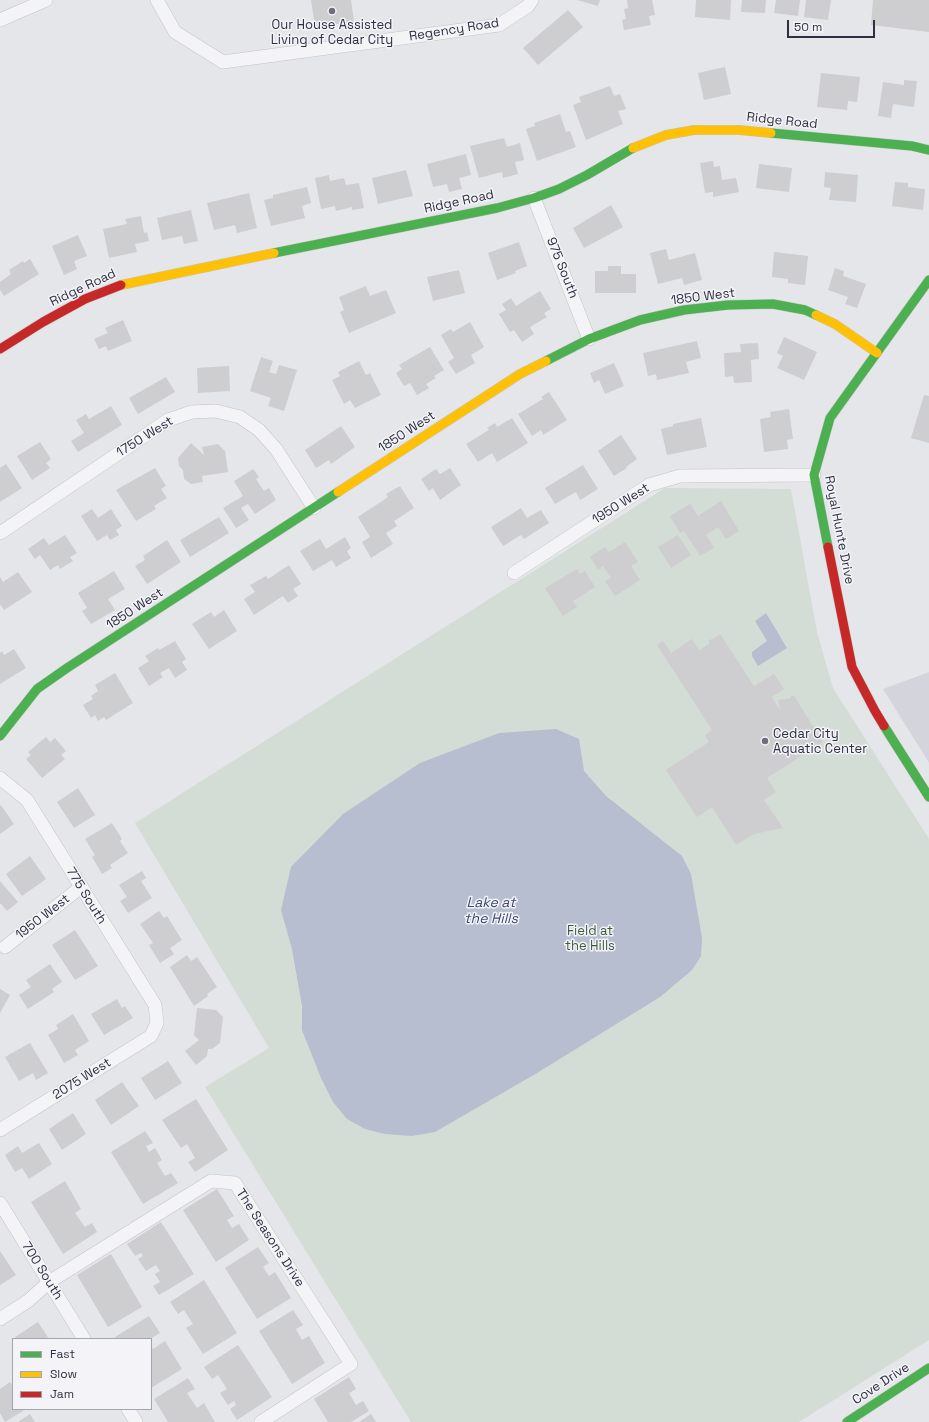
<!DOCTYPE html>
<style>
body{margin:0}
#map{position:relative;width:929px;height:1422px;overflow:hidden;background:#e5e6e9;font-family:"Space Grotesk",sans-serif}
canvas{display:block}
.legend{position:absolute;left:12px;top:1338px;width:140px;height:72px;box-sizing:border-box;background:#f4f4f8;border:1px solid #a4a6af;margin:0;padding:5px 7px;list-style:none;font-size:12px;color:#2d3041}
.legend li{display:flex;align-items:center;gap:8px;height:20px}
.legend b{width:20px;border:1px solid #a4a6af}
.scale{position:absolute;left:787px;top:20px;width:88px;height:18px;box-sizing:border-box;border:2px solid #2d3041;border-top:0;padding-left:5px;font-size:12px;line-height:14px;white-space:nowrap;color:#2d3041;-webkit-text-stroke:3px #f4f4f8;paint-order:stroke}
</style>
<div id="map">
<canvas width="929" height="1422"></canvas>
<ul class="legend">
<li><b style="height:5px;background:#4caf50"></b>Fast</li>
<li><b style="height:5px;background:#ffc107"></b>Slow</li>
<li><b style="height:5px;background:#c62828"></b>Jam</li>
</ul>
<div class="scale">50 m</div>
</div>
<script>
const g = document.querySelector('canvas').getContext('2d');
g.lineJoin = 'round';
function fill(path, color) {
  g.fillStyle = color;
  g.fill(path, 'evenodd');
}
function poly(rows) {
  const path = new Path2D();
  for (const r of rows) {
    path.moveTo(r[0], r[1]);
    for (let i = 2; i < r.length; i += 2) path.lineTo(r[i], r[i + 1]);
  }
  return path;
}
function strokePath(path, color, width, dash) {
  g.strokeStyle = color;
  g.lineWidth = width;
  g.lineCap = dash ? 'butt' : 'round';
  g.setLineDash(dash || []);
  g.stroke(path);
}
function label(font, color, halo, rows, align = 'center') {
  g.font = font + ' "Space Grotesk",sans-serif';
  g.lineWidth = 3;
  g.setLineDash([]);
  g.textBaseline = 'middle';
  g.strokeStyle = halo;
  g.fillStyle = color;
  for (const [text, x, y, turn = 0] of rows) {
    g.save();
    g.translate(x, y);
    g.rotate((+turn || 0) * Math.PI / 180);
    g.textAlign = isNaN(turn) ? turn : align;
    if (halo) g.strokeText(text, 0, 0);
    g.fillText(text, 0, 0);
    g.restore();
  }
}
fill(poly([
 [929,672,929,763,883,689]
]), '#d4d5dc');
fill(poly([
 [665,488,791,489,817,632,833,688,929,839,929,1340,799,1422,411,1422,205,1087,269,1048,135,823]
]), '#d4dcd6');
fill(poly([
 [766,613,787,648,758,666,752,656,752,652,767,641,755,621],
 [556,729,579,739,584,771,606,796,682,856,691,874,702,938,701,956,692,970,660,997,537,1073,435,1132,412,1136,385,1134,365,1129,347,1119,333,1102,321,1078,302,1030,302,1006,292,949,281,910,291,867,343,814,420,763,499,733]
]), '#b7bed0');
fill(poly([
 [311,0,351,0,354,22,315,27],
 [577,0,600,0,598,6],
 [627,0,652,0,655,15,649,16,651,25,624,30,622,20,626,19,624,9,628,8],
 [696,0,731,0,730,20,695,17],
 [742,0,766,0,765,13,741,12],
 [776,0,800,0,798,16,774,13],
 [806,0,831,0,828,20,804,17],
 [873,0,929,0,929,32,871,25],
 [568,10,583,27,538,65,523,48],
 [725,67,731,94,704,100,698,73],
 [821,73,860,77,857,102,848,101,847,110,817,107],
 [904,80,917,81,914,107,893,104,891,118,878,116,883,82,904,85],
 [610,86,614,96,620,94,626,109,618,111,623,124,586,140,573,105,581,102,579,97],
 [560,114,566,132,570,131,576,147,537,161,526,129,535,126,534,123],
 [504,138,507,147,520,143,524,160,515,162,518,174,503,178,502,172,479,178,470,146],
 [466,154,471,175,459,178,462,189,449,192,447,184,433,187,427,164],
 [713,161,714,167,720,166,722,180,736,178,739,192,713,197,713,192,705,193,700,163],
 [759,164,792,168,789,192,756,188],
 [406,170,413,196,378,204,372,178],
 [825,172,858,175,856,202,829,200,831,188,824,187],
 [329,175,330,181,344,178,346,185,359,183,364,208,352,210,352,207,336,211,335,206,321,209,315,178],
 [895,182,908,183,908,187,925,189,923,210,892,206],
 [307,187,311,203,302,206,305,218,271,226,264,200,273,198,273,195],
 [249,193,257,228,237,233,235,225,214,230,207,203],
 [611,205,623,227,584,248,573,228],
 [191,210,198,241,184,244,182,236,162,240,157,218],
 [141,216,144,233,147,232,149,241,135,244,137,252,109,258,103,229,127,224,125,219],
 [78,235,87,256,74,261,77,269,64,275,52,246],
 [519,242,527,266,515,271,516,273,497,280,488,253],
 [666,249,669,260,695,253,702,280,684,285,682,278,658,284,650,253],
 [774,252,808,256,805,285,788,283,788,279,772,277],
 [30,259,39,274,4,296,0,290,0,282,11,274,9,270,23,261,24,263],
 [608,266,621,266,621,274,636,274,636,293,595,293,595,271,608,271],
 [835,268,844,271,843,276,866,284,857,308,845,304,848,297,828,290],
 [459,270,465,293,433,301,427,277],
 [366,286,370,296,386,290,396,313,349,333,340,312,344,310,339,297],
 [540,291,551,309,544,313,547,317,530,327,534,334,522,342,514,330,510,332,499,314,506,310,502,304,511,298,516,306],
 [123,320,132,341,108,351,106,346,99,349,94,339,108,333,105,328],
 [470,322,484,347,471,355,475,363,456,374,448,362,454,358,441,335,451,329,453,332],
 [784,337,817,352,804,380,777,368,783,356,777,353],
 [697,341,701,358,686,362,689,373,657,380,656,374,648,376,643,353],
 [758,343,759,359,751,360,752,382,734,383,733,376,725,377,724,353,741,352,740,344],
 [430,347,444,370,434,376,436,378,426,384,429,388,417,395,410,383,404,386,396,373,402,369,399,365],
 [261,357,273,361,269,372,276,374,279,365,297,370,284,411,268,406,271,398,250,391],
 [359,361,366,375,370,373,381,395,355,408,350,400,344,404,332,380,340,376,338,372],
 [614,363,624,386,605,394,599,380,594,383,590,373],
 [229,366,230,391,198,393,197,368],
 [166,377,175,392,138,414,129,398],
 [549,392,567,420,543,435,541,430,532,436,518,414,543,399,541,397],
 [924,395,929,396,929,443,911,438],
 [111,406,122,425,78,452,71,441,84,433,76,420,86,414,89,419],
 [789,409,793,439,787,440,788,449,764,452,760,419,771,417,770,412],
 [512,418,528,443,497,462,492,453,478,462,466,444,489,430,487,428,495,423,497,427],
 [701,418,707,447,667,455,661,429,673,426,673,424],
 [341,426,355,447,331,464,329,460,316,468,305,450],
 [621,435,637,459,626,467,627,468,614,476,598,451],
 [40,442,51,459,46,463,50,468,32,480,17,456],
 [191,443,204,455,202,447,218,444,225,451,228,472,202,476,203,482,191,484,184,479,183,470,179,466,178,458],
 [6,464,22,488,0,502,0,468],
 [583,465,598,489,580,500,576,492,555,504,545,488],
 [155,468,166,486,161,489,167,498,154,506,156,509,136,521,116,490],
 [450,468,461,485,440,500,433,488,429,491,421,479,436,469,440,474],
 [253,469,259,477,256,479,264,491,269,488,276,500,255,514,248,504,241,508,249,520,236,528,223,508,243,496,234,481],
 [400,486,414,508,394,521,397,526,386,533,393,544,371,558,362,542,370,537,358,517,388,497,386,494],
 [721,501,739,531,726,539,718,527,706,535,714,548,700,556,684,531,680,533,670,516,690,504,698,516],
 [521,508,527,518,541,510,549,523,524,539,521,535,503,546,491,527],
 [92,509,98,518,111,509,122,526,116,530,119,535,110,540,107,535,97,541,81,516],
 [219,517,229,533,190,557,180,540],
 [65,535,77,553,70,557,73,561,60,569,58,565,50,570,40,555,35,559,28,549,44,538,49,545],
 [678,535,691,555,671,568,658,547],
 [345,537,351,548,347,551,351,558,336,567,332,560,313,571,300,551,320,539,326,549],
 [167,540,181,562,147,584,135,566,145,560,143,556],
 [625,542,638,562,631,566,640,580,615,596,605,581,611,578,603,566,598,570,590,557,605,547,609,552],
 [289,565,301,584,293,589,298,596,288,603,283,596,254,615,244,599,255,592,250,585,266,576,268,579],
 [577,569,580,574,585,571,595,587,573,601,577,607,563,616,545,588],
 [114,571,125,589,108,599,115,610,91,624,82,611,87,608,78,593],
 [18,572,32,592,4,610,0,604,0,577,3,582],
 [224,610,237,631,209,649,192,624,211,612,214,617],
 [720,634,754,686,774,674,784,689,772,697,780,710,778,700,791,698,791,696,794,696,823,742,767,778,776,792,764,800,783,828,754,834,736,845,712,807,697,817,666,770,709,742,705,735,712,730,657,645,663,641,671,653,692,639,699,650,709,644,709,640,713,639],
 [175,641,186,659,182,662,187,670,175,678,169,668,160,673,163,677,149,686,138,668,149,661,145,656,158,648,159,650],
 [14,649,26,668,0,684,0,653,2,651,4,655],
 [115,673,133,703,106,720,104,717,98,721,95,715,91,718,83,705,93,699,91,696,98,691,95,685],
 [46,737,50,742,55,738,66,751,61,755,65,759,42,778,26,759,31,755,28,752],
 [78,788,95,815,74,828,57,802],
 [1,805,14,824,0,834,0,806],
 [112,823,122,839,120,841,128,853,110,865,112,868,102,874,92,857,95,855,85,839],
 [30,856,46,879,22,896,6,874],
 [142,871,146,878,141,881,152,898,128,913,120,901,127,897,119,885],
 [0,881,18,902,7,911,0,903],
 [159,911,164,918,167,916,182,940,170,948,174,954,160,963,149,945,153,943,140,924],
 [75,930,98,966,75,980,52,945],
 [187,955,191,961,197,957,217,987,207,994,208,996,194,1006,170,967],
 [50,964,62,982,52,989,54,992,28,1009,19,995,31,987,26,980],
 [0,989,10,995,0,1013],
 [117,999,122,1008,125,1006,133,1018,104,1035,91,1014],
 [197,1008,216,1010,223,1017,220,1043,212,1049,208,1049,207,1056,196,1065,185,1051,199,1040,194,1035],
 [73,1014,89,1041,75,1050,78,1055,64,1063,48,1035,58,1029,56,1025],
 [30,1043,48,1073,36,1080,33,1073,19,1081,5,1057],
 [168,1061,182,1083,155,1100,141,1078],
 [122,1082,139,1106,111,1125,95,1100],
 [196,1099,228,1150,195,1172,188,1162,195,1158,187,1144,181,1148,162,1120],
 [73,1113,86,1134,62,1150,49,1129],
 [145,1131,153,1143,146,1146,149,1152,155,1148,162,1160,157,1163,165,1176,171,1173,178,1183,143,1204,111,1152],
 [39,1143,52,1164,29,1179,22,1168,15,1172,5,1155,18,1146,22,1153],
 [65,1181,81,1209,75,1213,85,1227,92,1223,97,1232,63,1254,31,1202],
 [217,1189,234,1216,227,1220,232,1228,239,1224,249,1240,216,1262,183,1210],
 [161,1222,194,1274,159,1295,153,1286,160,1282,155,1274,160,1271,156,1265,146,1271,138,1259,143,1256,141,1253,135,1256,127,1244],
 [258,1247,269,1263,263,1267,269,1276,275,1272,291,1298,257,1319,225,1268],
 [0,1251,16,1275,0,1285],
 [111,1254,142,1307,108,1327,77,1275],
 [204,1280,237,1333,203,1354,186,1328,193,1324,184,1310,178,1314,170,1302],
 [293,1310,303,1325,296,1329,302,1340,309,1336,325,1363,292,1384,259,1331],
 [149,1316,160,1333,150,1339,116,1339,115,1337],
 [38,1322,49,1339,16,1339,15,1337],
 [165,1341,182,1369,151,1388,151,1345,153,1349],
 [238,1345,272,1397,237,1420,230,1409,236,1405,234,1401,228,1405,220,1393,227,1389,218,1375,212,1379,204,1367],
 [349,1377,356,1389,349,1393,356,1405,363,1401,369,1411,351,1422,328,1422,314,1399],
 [188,1378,195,1389,187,1393,197,1408,204,1403,215,1422,168,1422,154,1399],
 [10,1382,13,1387,13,1409,26,1409,5,1422,0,1413,0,1389],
 [30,1414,35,1422,18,1422],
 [371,1414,376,1422,359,1422]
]), '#ceced1');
const street = poly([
 [157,0,175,32,223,62,499,25,528,6,532,0],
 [0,20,46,0],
 [534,198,589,339],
 [0,533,168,420,192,412,216,411,240,417,259,430,276,449,314,508],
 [514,573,649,485,680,476,814,475],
 [0,778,27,800,155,1005,157,1023,151,1036,0,1130],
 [5,947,81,887],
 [0,1203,84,1339],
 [0,1319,28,1301,49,1282,211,1181,235,1183,351,1364,261,1422],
 [128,1409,136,1422]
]);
const fast = poly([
 [771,133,912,146,929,150],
 [274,253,497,208,534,198,559,189,587,175,633,148],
 [546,361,589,339,640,320,684,310,728,305,773,304,805,310,816,315],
 [828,547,814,475,830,418,929,280],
 [884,726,929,797],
 [0,736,37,689,67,668,338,492],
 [847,1422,929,1368]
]);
const slow = poly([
 [633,148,666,135,694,130,739,130,771,133],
 [121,285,274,253],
 [816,315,835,324,877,353],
 [338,492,520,374,546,361]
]);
const jam = poly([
 [0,349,43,322,85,299,121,285],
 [828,547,852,667,875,711,884,726]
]);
strokePath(street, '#c3c4c7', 14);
strokePath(fast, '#c3c4c7', 10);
strokePath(slow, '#c3c4c7', 10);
strokePath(jam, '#c3c4c7', 10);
strokePath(street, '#f4f4f6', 13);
strokePath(fast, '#4caf50', 9);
strokePath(slow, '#ffc107', 9);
strokePath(jam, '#c62828', 9);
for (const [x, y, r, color] of [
 [332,11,4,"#6d707c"],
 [765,741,4,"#6d707c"]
]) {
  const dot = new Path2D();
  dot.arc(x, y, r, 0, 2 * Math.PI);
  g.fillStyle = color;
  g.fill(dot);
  strokePath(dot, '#f4f4f8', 1.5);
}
label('13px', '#2d3041', '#f4f4f8', [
 ["Our House Assisted",332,25],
 ["Living of Cedar City",332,40],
 ["Cedar City",773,734,"left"],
 ["Aquatic Center",773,749,"left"]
]);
label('13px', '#2d3041', '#f4f4f8', [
 ["Regency Road",454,30,-9],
 ["Ridge Road",782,121,6],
 ["Ridge Road",459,202,-12],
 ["975 South",562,268,68],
 ["Ridge Road",83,288,-25],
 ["1850 West",703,297,-7],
 ["1850 West",407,432,-33],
 ["1750 West",145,437,-32],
 ["1950 West",621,504,-32],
 ["Royal Hunte Drive",839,530,79],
 ["1850 West",135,609,-33],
 ["775 South",86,896,58],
 ["1950 West",43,917,-38],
 ["2075 West",82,1079,-32],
 ["The Seasons Drive",270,1238,57],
 ["700 South",42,1271,58],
 ["Cove Drive",881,1384,-33]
]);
label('13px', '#3c5b3d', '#f4f4f8', [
 ["Field at",590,931],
 ["the Hills",590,946]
]);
label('italic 14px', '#3c4871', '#f4f4f8', [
 ["Lake at",491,903],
 ["the Hills",491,919]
]);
</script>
